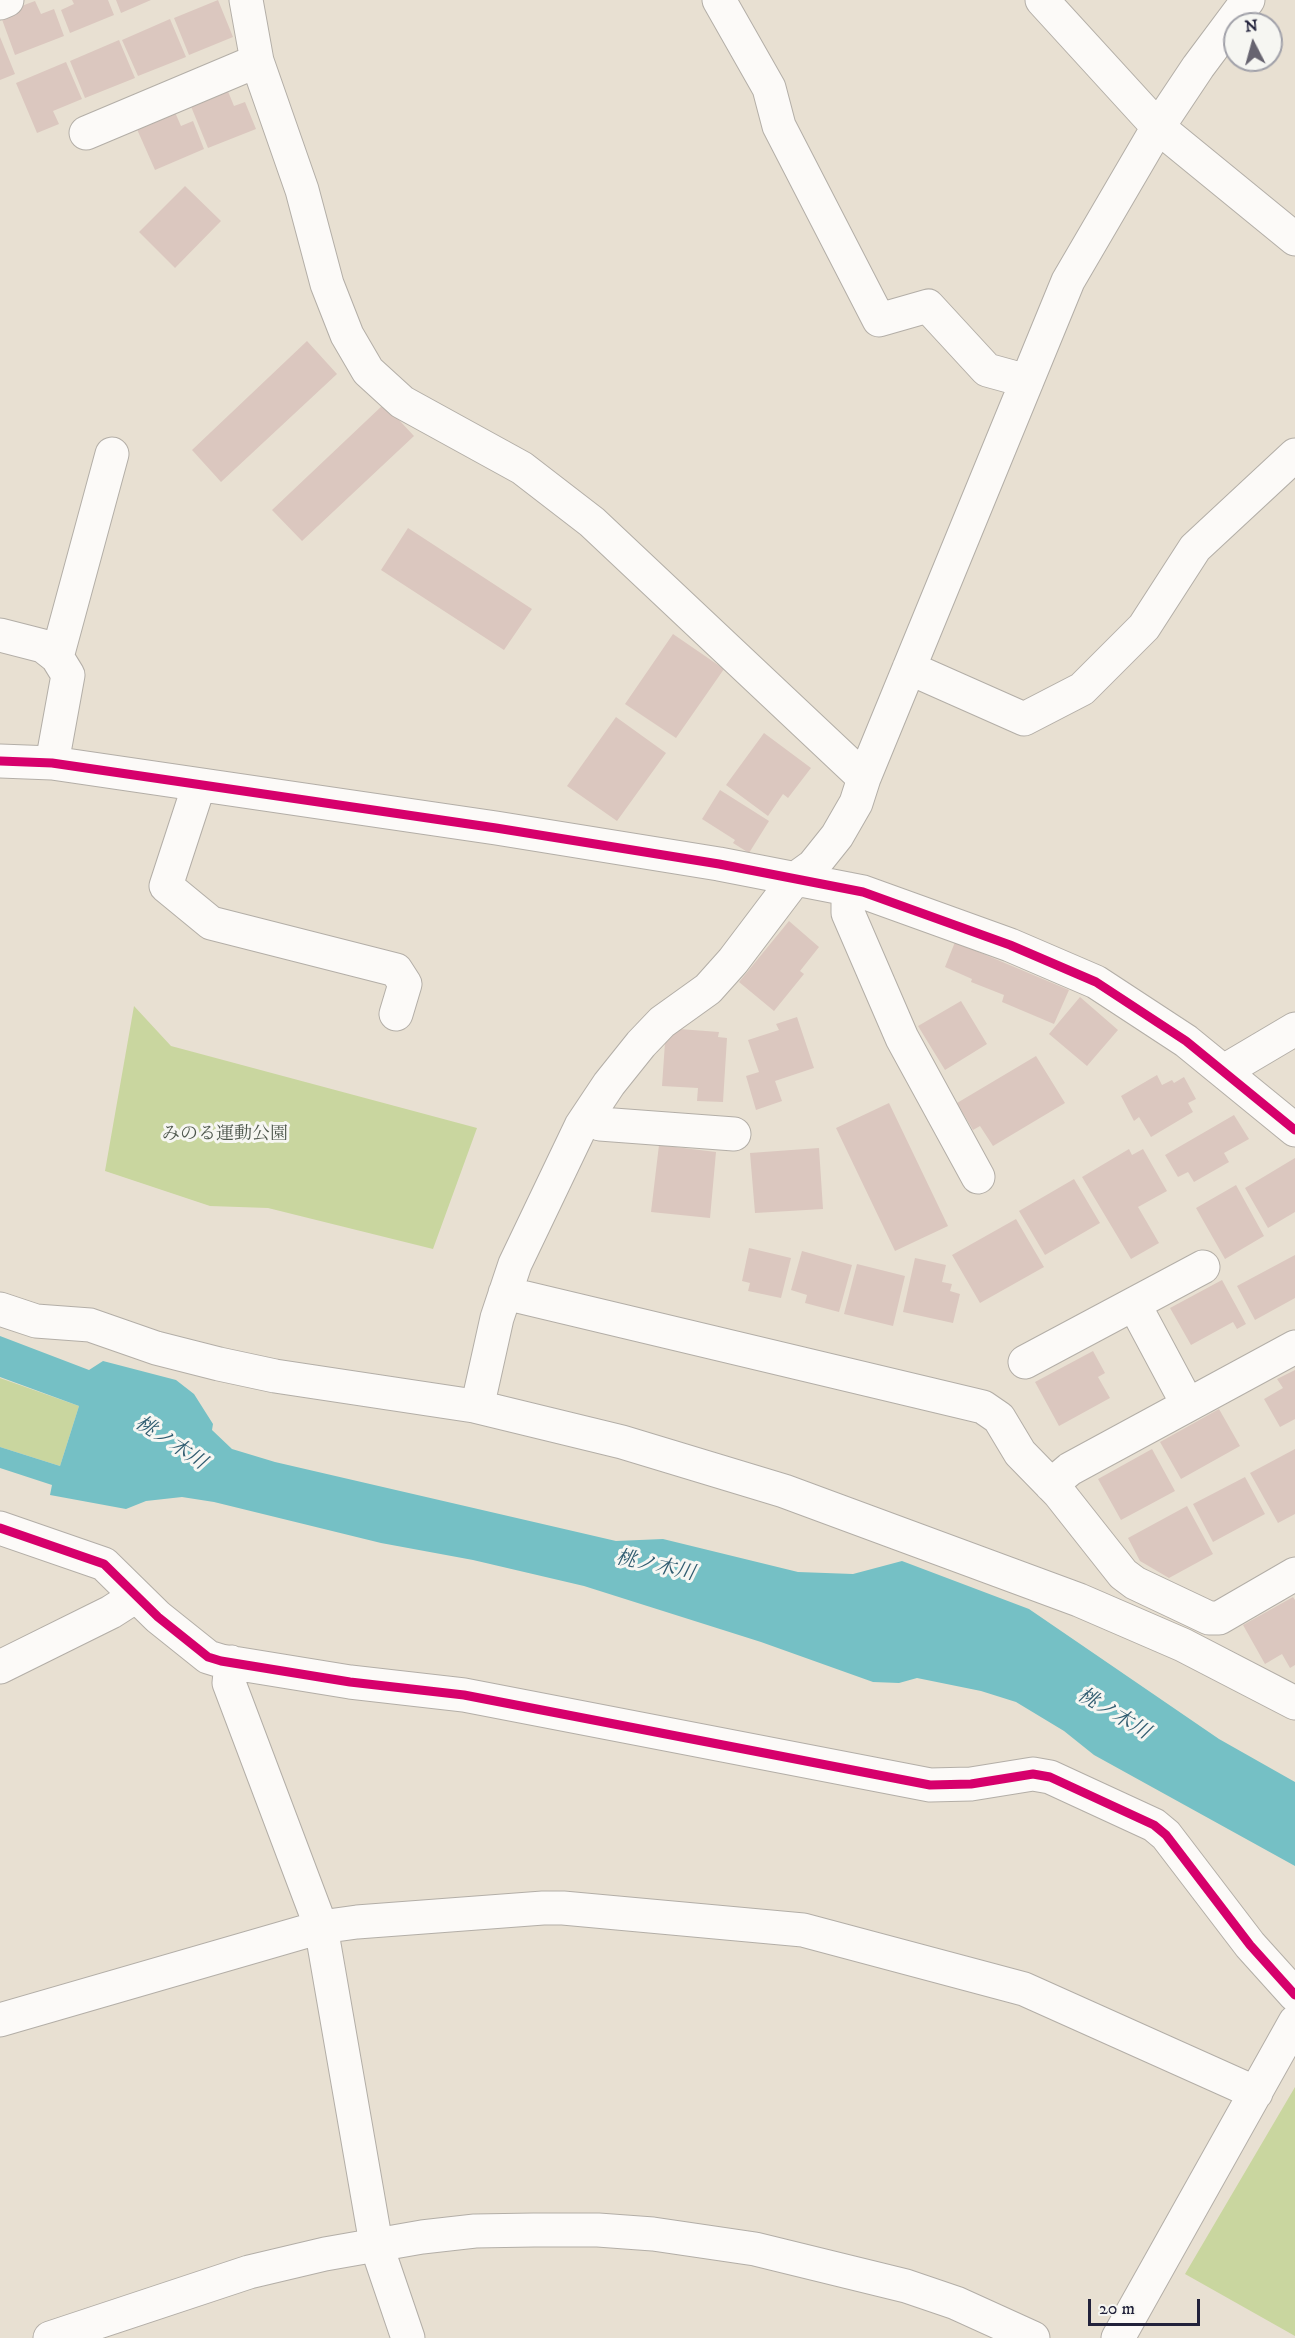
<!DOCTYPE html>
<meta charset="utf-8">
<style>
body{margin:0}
#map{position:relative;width:1295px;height:2338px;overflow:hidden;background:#e8e0d2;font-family:"IM FELL DW Pica",serif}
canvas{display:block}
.north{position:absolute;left:1223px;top:12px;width:60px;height:60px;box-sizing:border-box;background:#f6f6f2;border:2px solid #a1a1a9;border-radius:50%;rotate:354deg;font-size:16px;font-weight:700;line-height:24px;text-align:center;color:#22223b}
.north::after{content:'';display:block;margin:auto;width:21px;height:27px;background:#676470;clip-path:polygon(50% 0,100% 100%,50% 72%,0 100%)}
.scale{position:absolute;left:1088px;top:2299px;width:112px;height:27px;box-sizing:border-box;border:3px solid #22223b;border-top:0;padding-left:8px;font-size:18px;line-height:21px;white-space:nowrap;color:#22223b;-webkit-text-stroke:4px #f6f6f2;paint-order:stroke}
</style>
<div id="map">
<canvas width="1295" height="2338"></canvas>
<div class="north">N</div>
<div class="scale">20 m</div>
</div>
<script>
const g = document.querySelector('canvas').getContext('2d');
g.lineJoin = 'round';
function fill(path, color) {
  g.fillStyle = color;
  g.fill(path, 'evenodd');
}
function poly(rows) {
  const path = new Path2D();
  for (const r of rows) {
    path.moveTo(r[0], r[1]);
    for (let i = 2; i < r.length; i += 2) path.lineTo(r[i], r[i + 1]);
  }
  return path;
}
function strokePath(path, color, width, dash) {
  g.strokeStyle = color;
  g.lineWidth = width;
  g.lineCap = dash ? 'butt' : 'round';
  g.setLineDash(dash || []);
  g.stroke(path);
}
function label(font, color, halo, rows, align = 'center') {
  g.font = font + ' "IM FELL DW Pica","Noto Serif JP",serif';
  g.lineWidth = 6;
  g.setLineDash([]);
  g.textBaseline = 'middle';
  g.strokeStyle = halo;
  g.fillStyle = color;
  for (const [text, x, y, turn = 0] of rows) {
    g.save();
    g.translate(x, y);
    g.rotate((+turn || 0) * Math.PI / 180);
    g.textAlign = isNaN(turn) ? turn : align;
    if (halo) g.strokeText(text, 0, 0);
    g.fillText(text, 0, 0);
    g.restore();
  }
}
fill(poly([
 [134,1006,171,1046,477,1128,433,1249,268,1208,210,1206,105,1171],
 [0,1378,79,1406,60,1466,0,1447],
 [1295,2087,1295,2336,1185,2274]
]), '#c9d69f');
fill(poly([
 [0,1336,89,1370,103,1361,176,1380,194,1394,213,1424,212,1430,232,1449,275,1462,616,1541,663,1539,798,1572,853,1574,902,1561,1029,1609,1219,1739,1295,1782,1295,1866,1094,1755,1064,1731,1016,1702,981,1691,917,1678,899,1683,873,1682,761,1642,584,1586,473,1560,381,1543,214,1502,182,1497,146,1501,126,1509,50,1495,52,1485,0,1468,0,1447,60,1466,79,1406,0,1377]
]), '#75c0c5');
fill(poly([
 [72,0,108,0,114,15,70,33,61,10,74,4],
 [116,0,151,0,121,13],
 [218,0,233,37,189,55,174,18],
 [35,1,41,14,54,9,64,36,15,55,0,14],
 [170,19,186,57,138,76,122,40],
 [0,37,15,74,0,80],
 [119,40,135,78,85,98,70,61],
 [66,62,82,99,53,111,59,124,37,133,16,83],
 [227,89,234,106,245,102,256,129,208,148,190,104],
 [174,110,181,126,193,121,204,149,155,170,136,127],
 [185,186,221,221,175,268,139,232],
 [307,341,337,374,221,482,192,450],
 [384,404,414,436,302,541,272,510],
 [408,528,532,609,504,650,381,570],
 [673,634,724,669,676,738,625,704],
 [616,717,666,753,617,821,567,786],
 [764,733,811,768,788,798,783,794,768,816,726,785],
 [720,790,769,821,749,853,733,843,735,840,702,819],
 [789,921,819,947,800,971,804,974,774,1011,739,982],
 [955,942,1069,990,1054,1024,1002,1002,1004,995,971,982,972,979,945,967],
 [1080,997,1118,1030,1087,1066,1049,1034],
 [961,1001,987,1044,945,1070,918,1026],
 [797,1017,814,1068,775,1081,782,1101,756,1110,746,1076,759,1072,748,1040,779,1030,776,1024],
 [666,1028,719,1032,718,1037,727,1038,723,1102,697,1101,698,1088,662,1086],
 [1036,1056,1065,1103,993,1146,980,1126,973,1130,957,1103],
 [1157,1075,1162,1085,1172,1080,1174,1083,1184,1077,1196,1099,1188,1103,1193,1112,1151,1137,1139,1117,1134,1121,1121,1096],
 [889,1103,948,1226,895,1251,836,1128],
 [1234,1115,1249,1139,1224,1153,1229,1162,1194,1182,1188,1172,1178,1177,1165,1155],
 [659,1145,716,1152,710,1218,651,1212],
 [819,1148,823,1209,755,1213,750,1153],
 [1129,1149,1132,1155,1143,1149,1167,1191,1138,1207,1159,1243,1131,1259,1082,1177],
 [1295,1158,1295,1212,1268,1228,1245,1188],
 [1074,1179,1100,1223,1045,1255,1019,1211],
 [1236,1185,1264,1236,1225,1259,1196,1208],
 [1016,1219,1044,1267,980,1303,952,1255],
 [749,1248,791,1258,781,1298,748,1291,750,1283,742,1281],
 [802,1251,852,1265,839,1312,805,1303,807,1295,791,1290],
 [1295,1255,1295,1298,1255,1320,1237,1286],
 [915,1258,946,1265,942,1282,952,1284,950,1291,960,1294,953,1323,903,1312],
 [857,1264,905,1276,893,1326,844,1314],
 [1222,1280,1246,1324,1237,1329,1233,1322,1191,1345,1170,1308],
 [1093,1351,1105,1373,1098,1377,1110,1398,1059,1426,1035,1382],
 [1295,1370,1295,1419,1280,1427,1264,1399,1283,1388,1277,1379],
 [1219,1409,1240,1446,1181,1479,1160,1442],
 [1152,1449,1175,1491,1121,1520,1098,1479],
 [1295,1449,1295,1514,1278,1523,1250,1473],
 [1245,1477,1265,1514,1213,1542,1193,1504],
 [1187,1506,1213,1554,1169,1578,1140,1561,1128,1538],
 [1293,1597,1295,1600,1295,1665,1290,1668,1282,1654,1265,1664,1243,1625]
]), '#dbc7bf');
const minor = poly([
 [246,0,257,61,302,190,327,284,347,335,368,371,402,402,522,468,592,522,864,778],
 [719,0,769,88,779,126,879,320,928,306,987,370,1027,381],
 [1042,0,1158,127,1295,239],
 [0,3,7,0],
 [86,133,257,61],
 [0,635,43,646,57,657,68,675,52,763],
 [57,657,112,454],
 [909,668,1024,719,1082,689,1144,627,1195,548,1295,455],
 [0,761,52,763,496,828,719,864,863,892,1010,945,1096,982,1186,1041,1295,1130],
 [199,785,166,886,211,923,396,970,405,984,396,1014],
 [848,889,848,913,902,1038,978,1177],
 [1224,1071,1295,1029],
 [588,1116,600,1124,734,1134],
 [505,1293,983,1407,999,1418,1020,1453,1059,1493,1123,1574,1135,1583,1209,1618,1219,1618,1295,1574],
 [1134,1304,1188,1405],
 [0,1309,36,1321,90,1325,156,1348,219,1364,275,1376,474,1406,479,1399,497,1318,515,1264,581,1126,609,1084,641,1044,662,1022,708,989,733,961,795,879,813,866,837,836,856,803,864,778,1068,281,1158,127,1198,67,1248,0],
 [1025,1362,1203,1267],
 [474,1406,622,1442,784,1491,1079,1600,1183,1645,1295,1703],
 [1051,1485,1070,1469,1295,1347],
 [0,1528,104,1564,158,1617,208,1657,221,1661,350,1682,464,1695,930,1785,971,1784,1033,1774,1050,1777,1154,1825,1166,1835,1250,1945,1295,1995],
 [231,1662,229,1683,321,1927,376,2244,408,2338],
 [0,1667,111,1612,136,1596],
 [0,2020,321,1927,357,1922,543,1908,563,1908,803,1930,1024,1989,1256,2093],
 [50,2338,249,2272,325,2254,422,2237,475,2231,534,2230,598,2230,653,2234,755,2249,906,2286,956,2303,1033,2338],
 [1118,2338,1295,2022]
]);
strokePath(minor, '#b3aea7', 35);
strokePath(minor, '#fcfaf8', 33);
strokePath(poly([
 [0,761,52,763,496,828,719,864,863,892,1010,945,1096,982,1186,1041,1295,1130],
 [0,1528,104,1564,158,1617,208,1657,221,1661,350,1682,464,1695,930,1785,971,1784,1033,1774,1050,1777,1154,1825,1166,1835,1250,1945,1295,1995]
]), '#d6006c', 9);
label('18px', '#4d564c', '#f6f6f2', [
 ["みのる運動公園",225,1135]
]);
label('italic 20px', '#305c70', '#f6f6f2', [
 ["桃ノ木川",170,1444,33],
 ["桃ノ木川",655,1567,12],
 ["桃ノ木川",1113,1715,31]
]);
</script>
